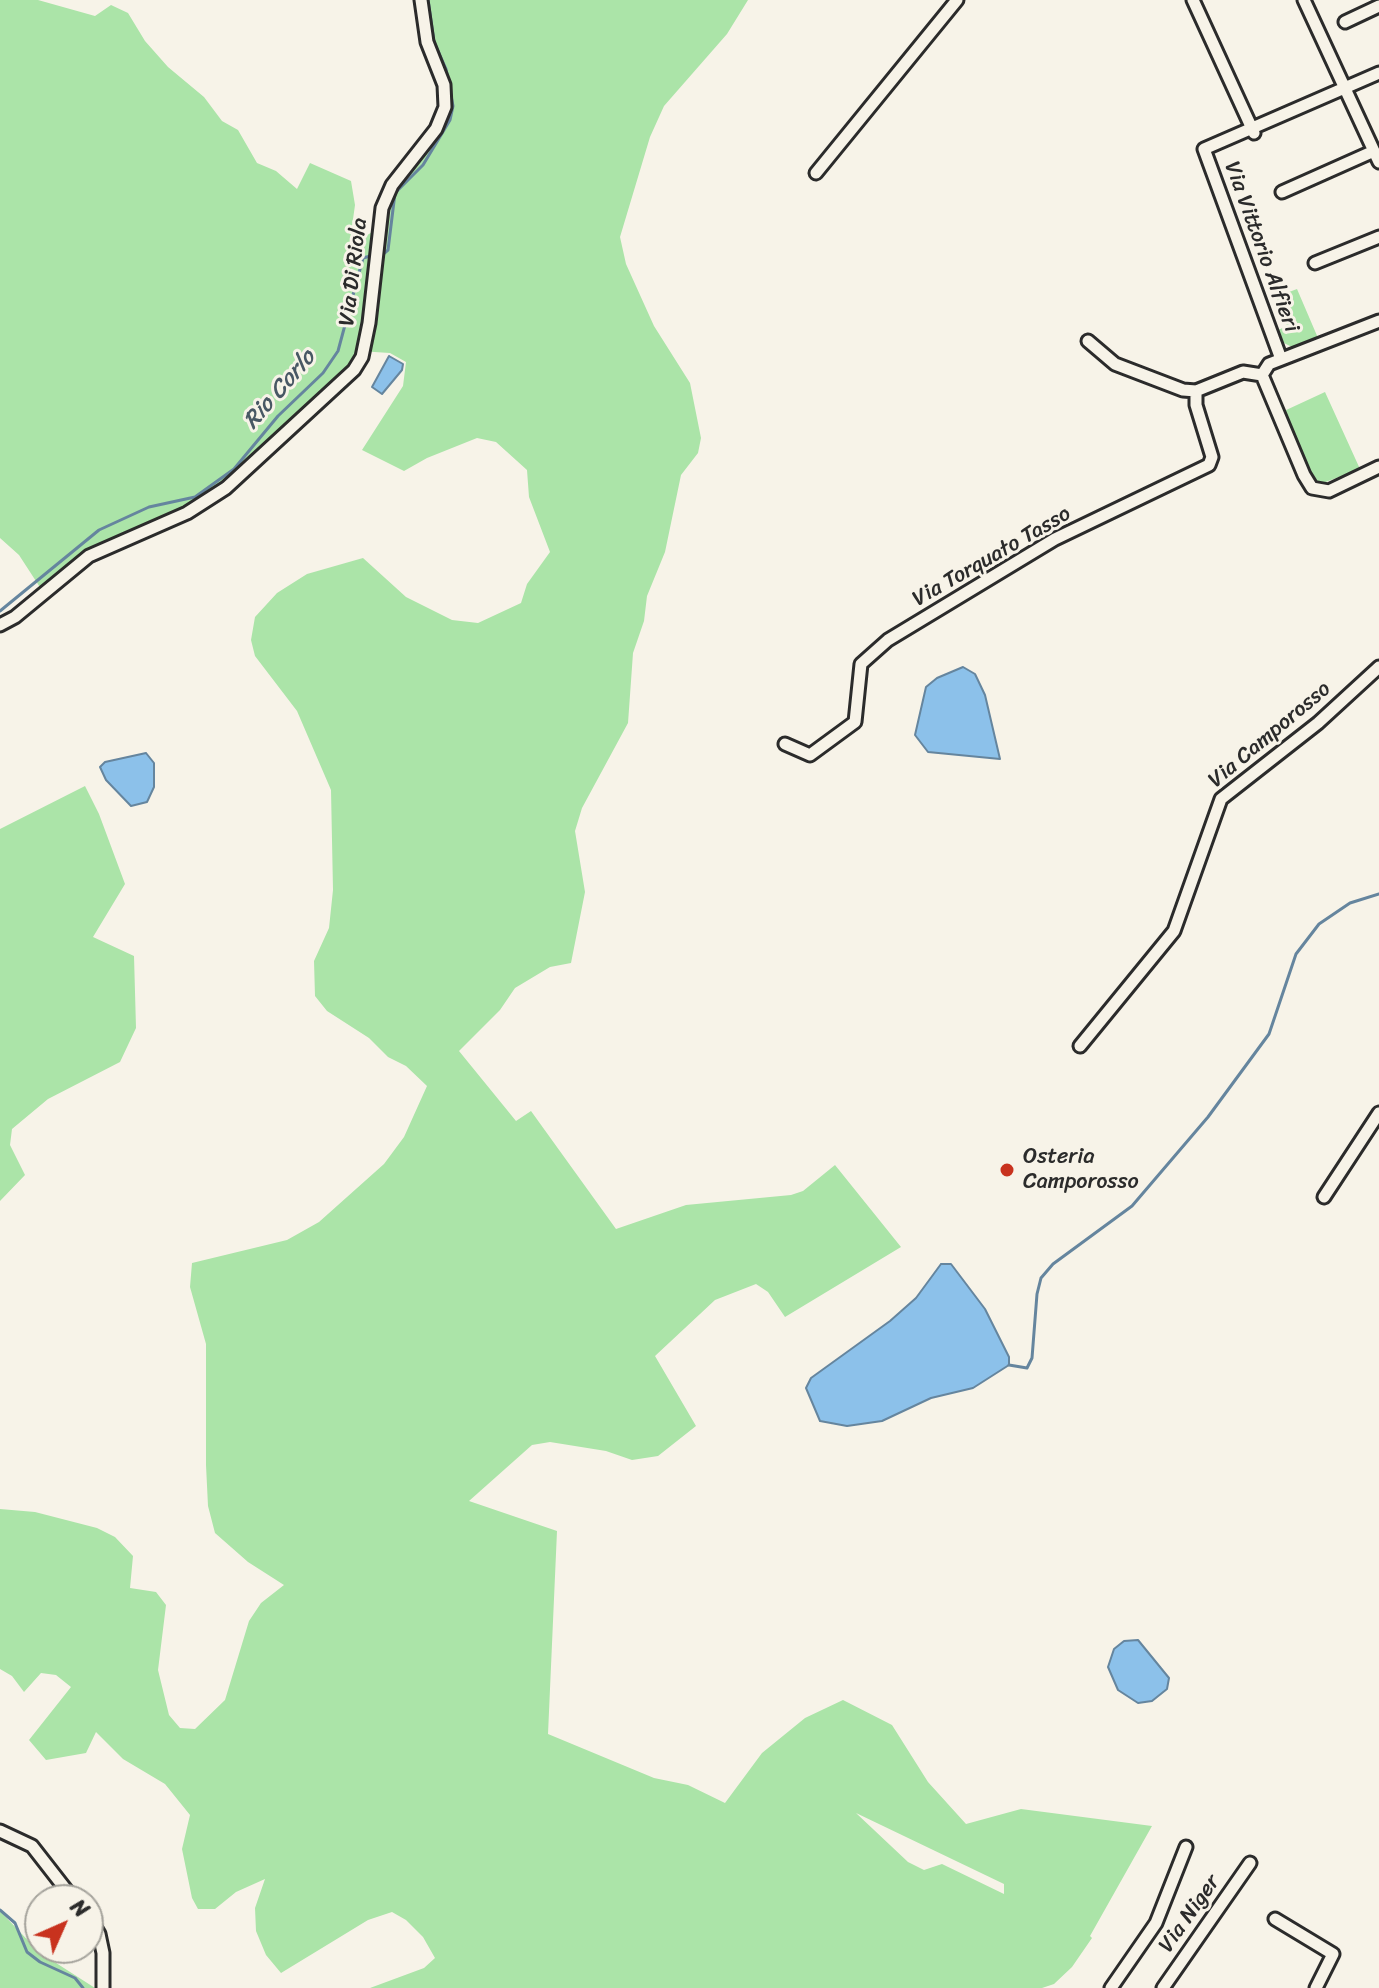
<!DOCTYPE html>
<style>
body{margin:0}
#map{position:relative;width:1379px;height:1988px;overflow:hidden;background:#f7f3e8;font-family:Sriracha,sans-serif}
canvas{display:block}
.north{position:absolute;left:24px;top:1884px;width:80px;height:80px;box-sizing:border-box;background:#f7f3e8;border:2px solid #a5a39c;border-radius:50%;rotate:45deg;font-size:22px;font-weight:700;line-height:32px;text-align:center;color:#2b2b2b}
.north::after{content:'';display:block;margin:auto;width:28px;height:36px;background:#c8321e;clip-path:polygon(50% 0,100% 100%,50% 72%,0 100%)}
</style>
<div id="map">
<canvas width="1379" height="1988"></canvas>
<div class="north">N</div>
</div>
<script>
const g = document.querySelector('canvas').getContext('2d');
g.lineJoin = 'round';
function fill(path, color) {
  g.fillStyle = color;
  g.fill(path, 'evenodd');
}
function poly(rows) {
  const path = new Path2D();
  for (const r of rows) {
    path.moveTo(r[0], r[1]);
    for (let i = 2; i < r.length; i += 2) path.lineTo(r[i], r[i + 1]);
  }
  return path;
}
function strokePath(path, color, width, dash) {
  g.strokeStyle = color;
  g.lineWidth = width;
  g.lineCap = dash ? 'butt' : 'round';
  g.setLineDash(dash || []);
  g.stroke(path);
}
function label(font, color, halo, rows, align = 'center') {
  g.font = font + ' Sriracha,sans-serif';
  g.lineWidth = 6;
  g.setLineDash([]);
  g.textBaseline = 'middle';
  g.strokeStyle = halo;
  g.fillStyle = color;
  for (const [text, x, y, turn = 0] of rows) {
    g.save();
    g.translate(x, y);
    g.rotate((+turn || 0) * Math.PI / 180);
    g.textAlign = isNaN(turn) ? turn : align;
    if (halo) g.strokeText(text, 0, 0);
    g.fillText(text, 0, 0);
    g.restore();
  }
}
fill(poly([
 [0,0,38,0,95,16,111,5,128,13,145,41,168,67,204,97,222,121,238,130,257,163,276,171,297,189,310,163,351,181,355,205,349,248,379,227,384,205,414,163,447,96,432,53,423,0,748,0,727,34,664,106,650,137,620,237,626,264,654,326,690,383,701,438,698,453,681,475,665,552,647,596,644,621,633,653,628,723,582,808,575,831,585,892,571,963,550,967,515,988,500,1010,459,1051,516,1121,531,1111,616,1229,686,1205,791,1195,803,1191,835,1165,901,1247,785,1317,768,1292,756,1284,715,1300,655,1356,696,1426,658,1456,632,1460,606,1451,550,1442,532,1445,469,1501,557,1531,548,1734,654,1778,688,1785,725,1803,762,1753,805,1718,843,1700,892,1725,928,1782,966,1824,1021,1809,1152,1826,1090,1936,1092,1938,1072,1967,1054,1984,1042,1988,370,1988,424,1968,435,1958,423,1937,406,1920,392,1912,368,1920,281,1973,266,1955,256,1931,255,1908,265,1879,236,1892,215,1909,198,1909,192,1898,182,1849,190,1815,165,1784,123,1759,96,1732,86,1753,46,1760,29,1740,71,1687,56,1675,41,1673,24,1692,12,1676,0,1669,0,1509,35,1512,97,1528,115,1537,133,1556,130,1588,156,1592,166,1605,158,1670,169,1715,180,1728,195,1729,225,1700,249,1621,261,1603,284,1585,248,1562,215,1533,208,1506,206,1465,206,1344,190,1287,192,1263,287,1240,319,1222,384,1164,404,1137,427,1086,406,1066,388,1057,369,1038,327,1011,315,996,314,961,329,928,333,890,331,790,297,711,255,656,251,640,255,617,277,593,307,574,363,558,406,597,452,620,478,623,521,603,527,584,550,552,529,497,527,470,496,442,477,438,427,458,404,471,362,450,403,386,406,362,390,353,359,351,331,387,251,465,202,500,113,537,45,595,19,555,0,538],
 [856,1813,1004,1884,1004,1894,942,1864,924,1870,908,1862],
 [1297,289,1318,338,1294,348,1282,342,1278,330,1287,326,1276,297],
 [1325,392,1360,469,1323,483,1316,481,1307,465,1284,411],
 [85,786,99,814,125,884,93,937,134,956,136,1028,120,1062,48,1099,12,1129,10,1145,25,1175,0,1201,0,829],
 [0,1911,39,1952,95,1988,0,1988]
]), '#abe4a8');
const water = poly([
 [389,356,403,364,402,370,382,394,372,387,389,356],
 [963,667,975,674,985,695,1000,759,928,752,915,735,926,687,937,678,963,667],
 [146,753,154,763,154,787,147,802,131,806,106,780,100,767,105,762,146,753],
 [941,1264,951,1264,985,1309,1009,1357,1009,1365,973,1388,931,1398,882,1421,847,1426,820,1421,806,1388,811,1378,890,1321,916,1298,941,1264],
 [1138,1640,1169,1678,1167,1689,1152,1701,1138,1703,1118,1690,1108,1667,1114,1649,1124,1641,1138,1640]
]);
fill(water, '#8cc1ea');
strokePath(water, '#65859e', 2);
strokePath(poly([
 [381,256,388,250,395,193,423,165,450,120,453,106,446,69,434,42,428,0],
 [0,611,99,530,149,507,195,497,234,469,278,416,323,373,338,351,363,258,374,255],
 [1009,1365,1027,1368,1032,1358,1037,1294,1041,1278,1053,1264,1132,1206,1208,1117,1269,1034,1296,954,1319,924,1350,903,1379,894],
 [0,1910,15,1923,27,1952,40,1962,75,1978,83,1988]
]), '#65859e', 3);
const street = poly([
 [1193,0,1254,133],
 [1304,0,1379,162],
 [1345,22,1379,6],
 [816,173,957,0],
 [1282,192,1374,151],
 [1315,263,1379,237],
 [1088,341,1115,364,1183,390,1196,391,1243,372,1262,375],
 [1281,359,1204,149,1379,73],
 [1262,375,1304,475,1312,488,1329,491,1379,467],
 [1262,375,1269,364,1379,321],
 [0,625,15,617,89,556,187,513,226,488,354,370,362,357,369,323,382,208,392,185,436,129,445,107,444,85,427,42,421,0],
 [785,744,810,755,855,722,861,664,888,640,1055,539,1209,465,1212,457,1196,405,1196,391],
 [1080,1046,1174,931,1221,799,1318,723,1379,667],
 [1324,1197,1379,1113],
 [0,1831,32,1846,74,1900],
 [88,1915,99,1934,103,1953,103,1988],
 [1275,1919,1333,1954,1316,1988],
 [1111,1988,1156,1923,1186,1847],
 [1163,1988,1250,1863]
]);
strokePath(street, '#2b2b2b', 17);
strokePath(street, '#f7f3e8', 11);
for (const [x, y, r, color] of [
 [1007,1170,8,"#c8321e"]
]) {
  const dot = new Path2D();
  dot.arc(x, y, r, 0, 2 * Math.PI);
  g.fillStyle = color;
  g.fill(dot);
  strokePath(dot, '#f7f3e8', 3);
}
label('22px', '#2b2b2b', '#f7f3e8', [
 ["Via Vittorio Alfieri",1261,247,70],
 ["Via Di Riola",354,272,-83],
 ["Via Torquato Tasso",992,557,-30],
 ["Via Camporosso",1270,735,-40],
 ["Via Niger",1190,1914,-55]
]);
label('22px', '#2b2b2b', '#f7f3e8', [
 ["Osteria",1023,1157],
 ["Camporosso",1023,1182]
], 'left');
label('italic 24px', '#485864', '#f7f3e8', [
 ["Rio Corlo",280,390,-49]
]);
</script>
